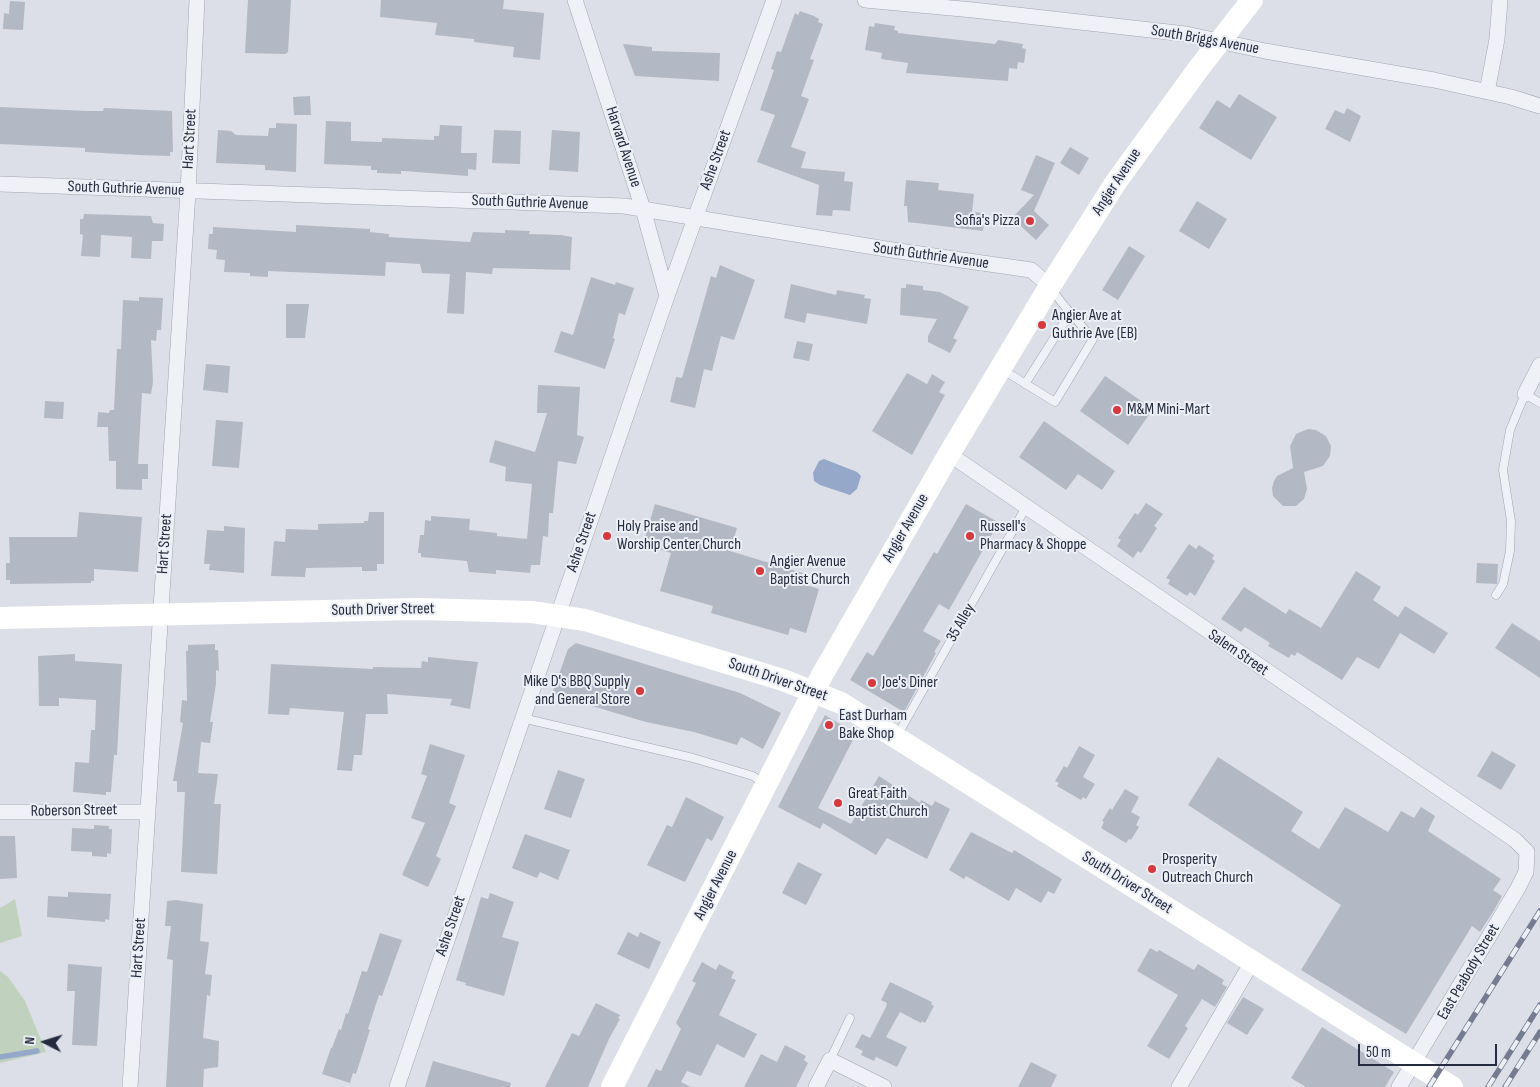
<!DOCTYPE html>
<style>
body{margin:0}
#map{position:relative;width:1540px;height:1087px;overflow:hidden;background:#dcdfe7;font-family:"Sofia Sans Condensed",sans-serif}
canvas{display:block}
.north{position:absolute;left:20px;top:1017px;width:50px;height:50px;-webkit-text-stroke:4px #eceff5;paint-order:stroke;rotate:275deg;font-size:14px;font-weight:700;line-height:20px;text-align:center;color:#252b3f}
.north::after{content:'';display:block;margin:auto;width:18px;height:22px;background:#252b3f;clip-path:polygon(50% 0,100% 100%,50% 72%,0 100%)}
.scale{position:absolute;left:1358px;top:1044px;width:139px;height:22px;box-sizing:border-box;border:2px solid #252b3f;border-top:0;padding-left:6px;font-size:15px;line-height:18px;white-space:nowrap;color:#252b3f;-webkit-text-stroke:4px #eceff5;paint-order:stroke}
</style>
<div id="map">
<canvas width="1540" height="1087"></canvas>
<div class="north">N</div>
<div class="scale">50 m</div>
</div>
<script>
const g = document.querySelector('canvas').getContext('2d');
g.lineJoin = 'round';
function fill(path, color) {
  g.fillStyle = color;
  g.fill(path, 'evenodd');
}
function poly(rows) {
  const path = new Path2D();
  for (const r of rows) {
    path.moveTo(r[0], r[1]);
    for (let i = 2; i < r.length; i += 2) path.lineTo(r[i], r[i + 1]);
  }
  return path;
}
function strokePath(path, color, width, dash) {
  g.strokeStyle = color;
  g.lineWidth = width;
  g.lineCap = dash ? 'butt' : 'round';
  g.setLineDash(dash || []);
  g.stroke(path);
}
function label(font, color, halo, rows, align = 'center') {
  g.font = font + ' "Sofia Sans Condensed",sans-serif';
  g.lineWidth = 4;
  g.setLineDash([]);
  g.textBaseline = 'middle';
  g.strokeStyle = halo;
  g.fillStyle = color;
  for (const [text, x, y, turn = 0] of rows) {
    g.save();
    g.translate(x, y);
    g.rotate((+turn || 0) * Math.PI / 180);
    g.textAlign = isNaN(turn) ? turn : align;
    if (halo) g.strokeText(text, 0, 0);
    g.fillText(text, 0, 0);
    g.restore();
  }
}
fill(poly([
 [15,899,22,936,0,943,0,908],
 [0,971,8,977,25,1001,46,1052,0,1063]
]), '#c0d2bd');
fill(poly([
 [824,459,857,472,861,476,857,489,850,495,820,485,814,481,813,473,819,461]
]), '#95a8ca');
strokePath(poly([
 [0,1057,37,1051]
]), '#95a8ca', 5.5);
fill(poly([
 [248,0,291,0,288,52,285,54,245,53],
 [381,0,504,0,503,9,544,13,540,60,513,57,514,47,474,42,474,39,435,35,437,23,380,17],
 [10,1,25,2,23,30,3,29,4,13,9,14],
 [800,11,814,16,819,19,818,22,823,24,810,59,814,60,801,96,809,99,791,147,806,152,801,168,845,172,844,181,853,182,850,211,833,210,832,216,816,215,819,185,757,162,775,115,760,110,774,70,771,69,777,51,781,52,795,13,798,15],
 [875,23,895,26,894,30,898,31,898,33,995,44,998,40,1023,44,1022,48,1026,49,1024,63,1018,62,1017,69,1009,68,1008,81,906,73,908,63,881,59,882,53,865,50,869,26,874,27],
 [623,44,652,47,652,51,720,53,719,81,635,76],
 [1239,94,1277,117,1251,160,1199,128,1217,100,1230,108],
 [310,96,311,115,294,115,293,97],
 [0,107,87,111,103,111,104,108,172,111,173,152,170,152,170,156,139,155,85,152,85,148,0,144],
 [1347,108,1361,116,1350,142,1325,129,1335,110,1344,114],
 [326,121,351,122,351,141,382,142,382,138,434,140,434,136,439,136,440,125,462,126,461,153,477,153,476,170,468,169,468,176,404,171,401,171,401,174,377,173,377,170,371,170,371,166,324,164],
 [276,123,297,124,296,172,265,170,265,165,216,163,218,130,231,131,236,135,268,136,269,128,276,128],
 [494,130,521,131,520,164,492,163],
 [552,130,580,132,578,172,549,170],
 [1070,147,1089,158,1079,175,1060,163],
 [1036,155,1055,163,1034,211,1049,225,1036,240,1012,218,1034,195,1021,190],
 [906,180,939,183,938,190,974,194,972,212,985,213,983,231,908,222,907,206,904,206],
 [1197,201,1227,219,1209,249,1179,231],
 [84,214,151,216,153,223,164,224,163,241,152,241,151,259,131,258,132,237,101,235,100,257,81,256,83,235,80,234,80,219,83,219],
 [296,225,370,229,370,232,389,234,389,237,470,242,473,232,505,233,505,230,530,231,529,234,561,235,572,237,570,270,493,268,492,274,466,272,464,314,447,313,450,274,422,273,420,264,386,262,385,276,268,271,268,277,250,276,250,273,224,272,225,260,216,259,217,250,208,249,209,234,213,234,213,227,296,232],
 [1129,246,1145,256,1118,300,1102,290],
 [720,265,755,280,734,340,721,336,712,371,704,369,695,408,670,402,676,377,682,378,711,276,716,278],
 [591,277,615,285,616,282,634,288,625,315,619,313,613,338,615,339,605,369,554,352,561,331,573,335],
 [791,284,836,295,837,290,865,295,864,298,871,299,867,324,807,313,805,323,784,318],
 [906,284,923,286,923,290,940,292,969,307,953,338,957,340,950,353,928,342,928,336,937,319,900,315,901,288,906,288],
 [139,297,163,298,161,330,157,330,156,341,151,340,153,382,151,394,142,393,138,464,148,464,148,479,142,479,142,490,116,489,116,461,109,461,108,427,97,427,98,412,109,413,110,410,114,410,117,349,121,349,123,300,139,301],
 [286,304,309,304,305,338,286,338],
 [797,341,813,344,809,361,793,358],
 [206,364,230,366,228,393,203,390],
 [907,373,927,384,932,374,945,382,939,392,945,395,912,455,872,431],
 [1105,376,1153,409,1128,445,1080,411],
 [538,385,580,387,577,435,584,437,576,464,558,461,553,513,549,513,548,537,543,536,540,565,531,565,530,573,496,570,496,574,469,572,467,561,421,557,421,553,418,553,420,535,424,535,425,520,431,521,431,516,470,519,469,530,497,533,497,536,527,539,532,484,505,481,506,467,489,462,495,440,535,452,547,413,537,413],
 [45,401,64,402,63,419,44,418],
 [216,420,243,422,239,468,212,466],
 [1044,421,1115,471,1102,490,1078,474,1066,490,1019,457],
 [1308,429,1316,430,1326,436,1331,446,1330,456,1323,466,1304,472,1307,489,1304,499,1296,506,1283,506,1273,496,1272,488,1274,481,1277,476,1293,468,1290,446,1296,434],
 [1146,503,1163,514,1154,526,1157,528,1141,553,1138,551,1133,558,1117,546,1121,540,1118,538,1135,513,1138,515],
 [655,504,737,528,730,551,806,574,803,584,819,589,806,633,790,628,788,635,711,613,713,606,660,591,671,553,643,544],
 [966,504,996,521,996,527,949,610,939,604,923,631,941,641,934,652,936,653,904,712,850,680,867,652,873,656,934,552,937,554],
 [79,512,142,517,138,572,94,569,94,581,91,581,91,583,10,584,10,580,6,580,6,563,10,563,9,537,77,537],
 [369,512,384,512,384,564,377,564,377,571,362,571,362,567,306,568,305,577,271,576,274,541,285,542,286,529,318,530,318,524,364,523,364,521,368,521],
 [224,526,245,528,244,573,209,570,210,564,204,564,207,530,224,531],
 [1189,544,1196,549,1199,545,1214,555,1212,559,1215,561,1195,596,1190,592,1187,596,1168,584,1170,580,1166,578],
 [1477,563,1498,564,1497,584,1476,583],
 [1356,571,1381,587,1373,600,1398,617,1405,606,1448,633,1434,654,1400,633,1379,669,1357,657,1342,680,1297,652,1295,656,1291,654,1289,658,1268,646,1270,643,1245,627,1241,632,1221,619,1244,587,1286,614,1289,609,1321,628],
 [1512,623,1540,641,1540,678,1495,648],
 [576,643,740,693,781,713,763,749,741,737,737,745,694,732,646,722,552,694,568,649],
 [215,644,215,650,218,650,219,671,216,670,216,684,210,722,213,722,210,743,201,742,198,773,218,774,214,804,221,804,217,874,181,872,185,792,177,792,177,781,173,781,183,723,180,722,182,700,187,701,186,651,188,651,188,645],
 [75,654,75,661,122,664,117,755,114,755,111,792,106,792,106,795,73,792,75,762,89,763,91,730,95,730,96,700,59,698,59,706,39,706,38,656],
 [428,657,478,662,470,709,450,705,452,699,387,694,388,714,366,714,362,755,354,755,352,771,337,770,344,712,290,708,289,715,268,714,271,664,373,669,373,667,421,668,422,661,428,662],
 [825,715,856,734,818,808,851,824,879,776,920,803,921,800,932,806,935,801,950,809,927,859,887,838,876,855,823,823,820,829,778,807],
 [430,744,465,755,449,803,456,806,436,856,441,859,428,887,402,875,425,823,411,818,427,776,421,774],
 [1079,746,1095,755,1083,777,1095,784,1086,799,1083,797,1081,800,1057,786,1059,783,1055,781,1064,766,1067,768],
 [1492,751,1516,765,1501,790,1477,776],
 [1218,757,1303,812,1291,831,1319,849,1345,807,1388,832,1401,811,1414,818,1421,807,1435,816,1428,831,1501,879,1493,890,1502,896,1493,912,1480,932,1472,926,1406,1034,1301,970,1341,905,1188,805],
 [558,770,585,779,571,818,544,809],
 [1125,789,1139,797,1131,812,1140,817,1136,825,1139,827,1131,840,1129,839,1126,843,1101,828,1104,822,1102,821,1110,808,1112,810],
 [686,797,724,817,712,841,707,838,685,882,647,865,667,825,672,827],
 [94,825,109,826,109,829,112,829,111,854,107,853,107,857,92,856,92,852,71,851,72,828,94,829],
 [971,832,1012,853,1014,850,1062,879,1054,894,1048,891,1041,903,1016,888,1009,901,966,876,964,879,949,870],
 [525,834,570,850,558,880,540,872,537,878,512,868],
 [0,836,15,836,17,878,0,879],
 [798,862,822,874,806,905,782,893],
 [68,892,111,894,109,920,105,919,105,922,47,917,48,896,68,897],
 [490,893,514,902,502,937,519,942,504,996,465,985,466,983,456,980,481,897,488,899],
 [176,900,203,904,200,941,209,942,205,974,212,975,210,996,207,995,203,1038,219,1041,218,1067,204,1069,203,1087,166,1087,173,960,167,959,171,926,165,926,167,901],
 [628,932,638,937,640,932,661,942,649,969,617,954],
 [380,933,402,940,382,996,379,995,368,1029,370,1030,356,1074,353,1073,350,1083,322,1074,331,1048,332,1048,339,1029,341,1030,346,1013,348,1014,362,971,367,972],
 [1150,948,1157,952,1159,950,1194,970,1198,964,1224,980,1222,984,1227,987,1215,1007,1202,999,1185,1026,1188,1028,1169,1059,1147,1046,1178,995,1137,971],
 [702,962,716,970,719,964,734,972,731,978,736,980,719,1015,757,1034,744,1058,717,1044,701,1076,687,1071,681,1082,691,1087,647,1087,656,1069,661,1071,681,1029,676,1023,696,983,692,981],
 [68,964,102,967,97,1046,72,1045,75,991,67,991],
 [890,982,932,1002,931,1004,934,1006,925,1023,922,1021,921,1023,900,1012,886,1037,907,1047,897,1067,876,1057,874,1061,861,1055,863,1051,855,1047,862,1034,870,1038,886,1007,887,1003,881,1000],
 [1243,997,1264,1009,1247,1035,1227,1023],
 [596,1003,620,1015,618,1018,620,1019,609,1039,588,1087,545,1087,572,1033,579,1036],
 [1322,1027,1394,1072,1385,1087,1306,1087,1291,1078],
 [785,1045,806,1056,804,1060,808,1063,796,1087,744,1087,761,1054,777,1062],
 [433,1061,511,1083,510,1087,425,1087],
 [1031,1062,1057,1075,1051,1087,1018,1087]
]), '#b3b8c5');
const lane = poly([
 [1003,370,1055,402,1093,339,1062,303,1051,288],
 [1025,384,1070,313],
 [1496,595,1503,584,1510,551,1511,521,1503,470,1510,430,1525,394,1540,403],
 [522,718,693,758,753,776,765,784],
 [897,736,1026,507],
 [830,1060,850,1018]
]);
const street = poly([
 [575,0,643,209,667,296],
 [865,0,973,10,1186,34,1265,51,1434,80,1511,97,1540,106],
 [1487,92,1497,39,1500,0],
 [0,184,624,206,892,250,1031,270,1050,286],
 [1525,394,1540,365],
 [949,454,1515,840,1527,852,1526,872,1518,888,1399,1087],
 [0,812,148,812],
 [130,1087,188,192,197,0],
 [397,1087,667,296,774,0],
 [816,1087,830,1060,884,1087],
 [1179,1087,1252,962]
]);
strokePath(lane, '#a1a5b1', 9);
strokePath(street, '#a1a5b1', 16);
strokePath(lane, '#eff1f6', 8);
strokePath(street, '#eff1f6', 15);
strokePath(poly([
 [0,618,418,609,532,612,585,620,783,680,841,703,1452,1087],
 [612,1087,821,677,949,454,1050,286,1116,182,1199,68,1252,0]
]), '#fff', 22);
const rail = poly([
 [1429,1087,1540,911],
 [1488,1087,1540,1005],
 [1505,1087,1540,1032]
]);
strokePath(rail, '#757c92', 5.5);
strokePath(rail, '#eceff5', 4, [11]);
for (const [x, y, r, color] of [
 [1030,221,5,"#d5393d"],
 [1042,325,5,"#d5393d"],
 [1117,410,5,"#d5393d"],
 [607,536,5,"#d5393d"],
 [970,536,5,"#d5393d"],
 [760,571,5,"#d5393d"],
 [872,683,5,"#d5393d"],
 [640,691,5,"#d5393d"],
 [829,725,5,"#d5393d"],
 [838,803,5,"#d5393d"],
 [1152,869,5,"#d5393d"]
]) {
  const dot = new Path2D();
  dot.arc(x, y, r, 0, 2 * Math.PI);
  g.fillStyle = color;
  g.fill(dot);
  strokePath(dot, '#eceff5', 2);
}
label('16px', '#252b3f', '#eceff5', [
 ["South Briggs Avenue",1205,40,10],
 ["Hart Street",190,139,-87],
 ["Harvard Avenue",623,147,72],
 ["Ashe Street",716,160,-70],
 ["Angier Avenue",1117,182,-57],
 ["South Guthrie Avenue",126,189,2],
 ["South Guthrie Avenue",530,203,2],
 ["South Guthrie Avenue",931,256,8],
 ["Angier Avenue",906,528,-60],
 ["Ashe Street",582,542,-71],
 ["Hart Street",165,544,-86],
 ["South Driver Street",383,610,-1],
 ["35 Alley",961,623,-60],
 ["Salem Street",1238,653,34],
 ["South Driver Street",778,680,19],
 ["Roberson Street",74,811,-1],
 ["South Driver Street",1127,883,32],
 ["Angier Avenue",716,885,-63],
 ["Ashe Street",451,926,-71],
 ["Hart Street",139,948,-86],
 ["East Peabody Street",1469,972,-60]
]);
label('16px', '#252b3f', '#eceff5', [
 ["Sofia's Pizza",1020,221,"right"],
 ["Angier Ave at",1052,316],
 ["Guthrie Ave (EB)",1052,334],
 ["M&M Mini-Mart",1127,410],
 ["Holy Praise and",617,527],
 ["Worship Center Church",617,545],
 ["Russell's",980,527],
 ["Pharmacy & Shoppe",980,545],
 ["Angier Avenue",770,562],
 ["Baptist Church",770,580],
 ["Mike D's BBQ Supply",630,682,"right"],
 ["and General Store",630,700,"right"],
 ["Joe's Diner",882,683],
 ["East Durham",839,716],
 ["Bake Shop",839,734],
 ["Great Faith",848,794],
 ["Baptist Church",848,812],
 ["Prosperity",1162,860],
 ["Outreach Church",1162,878]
], 'left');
</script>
